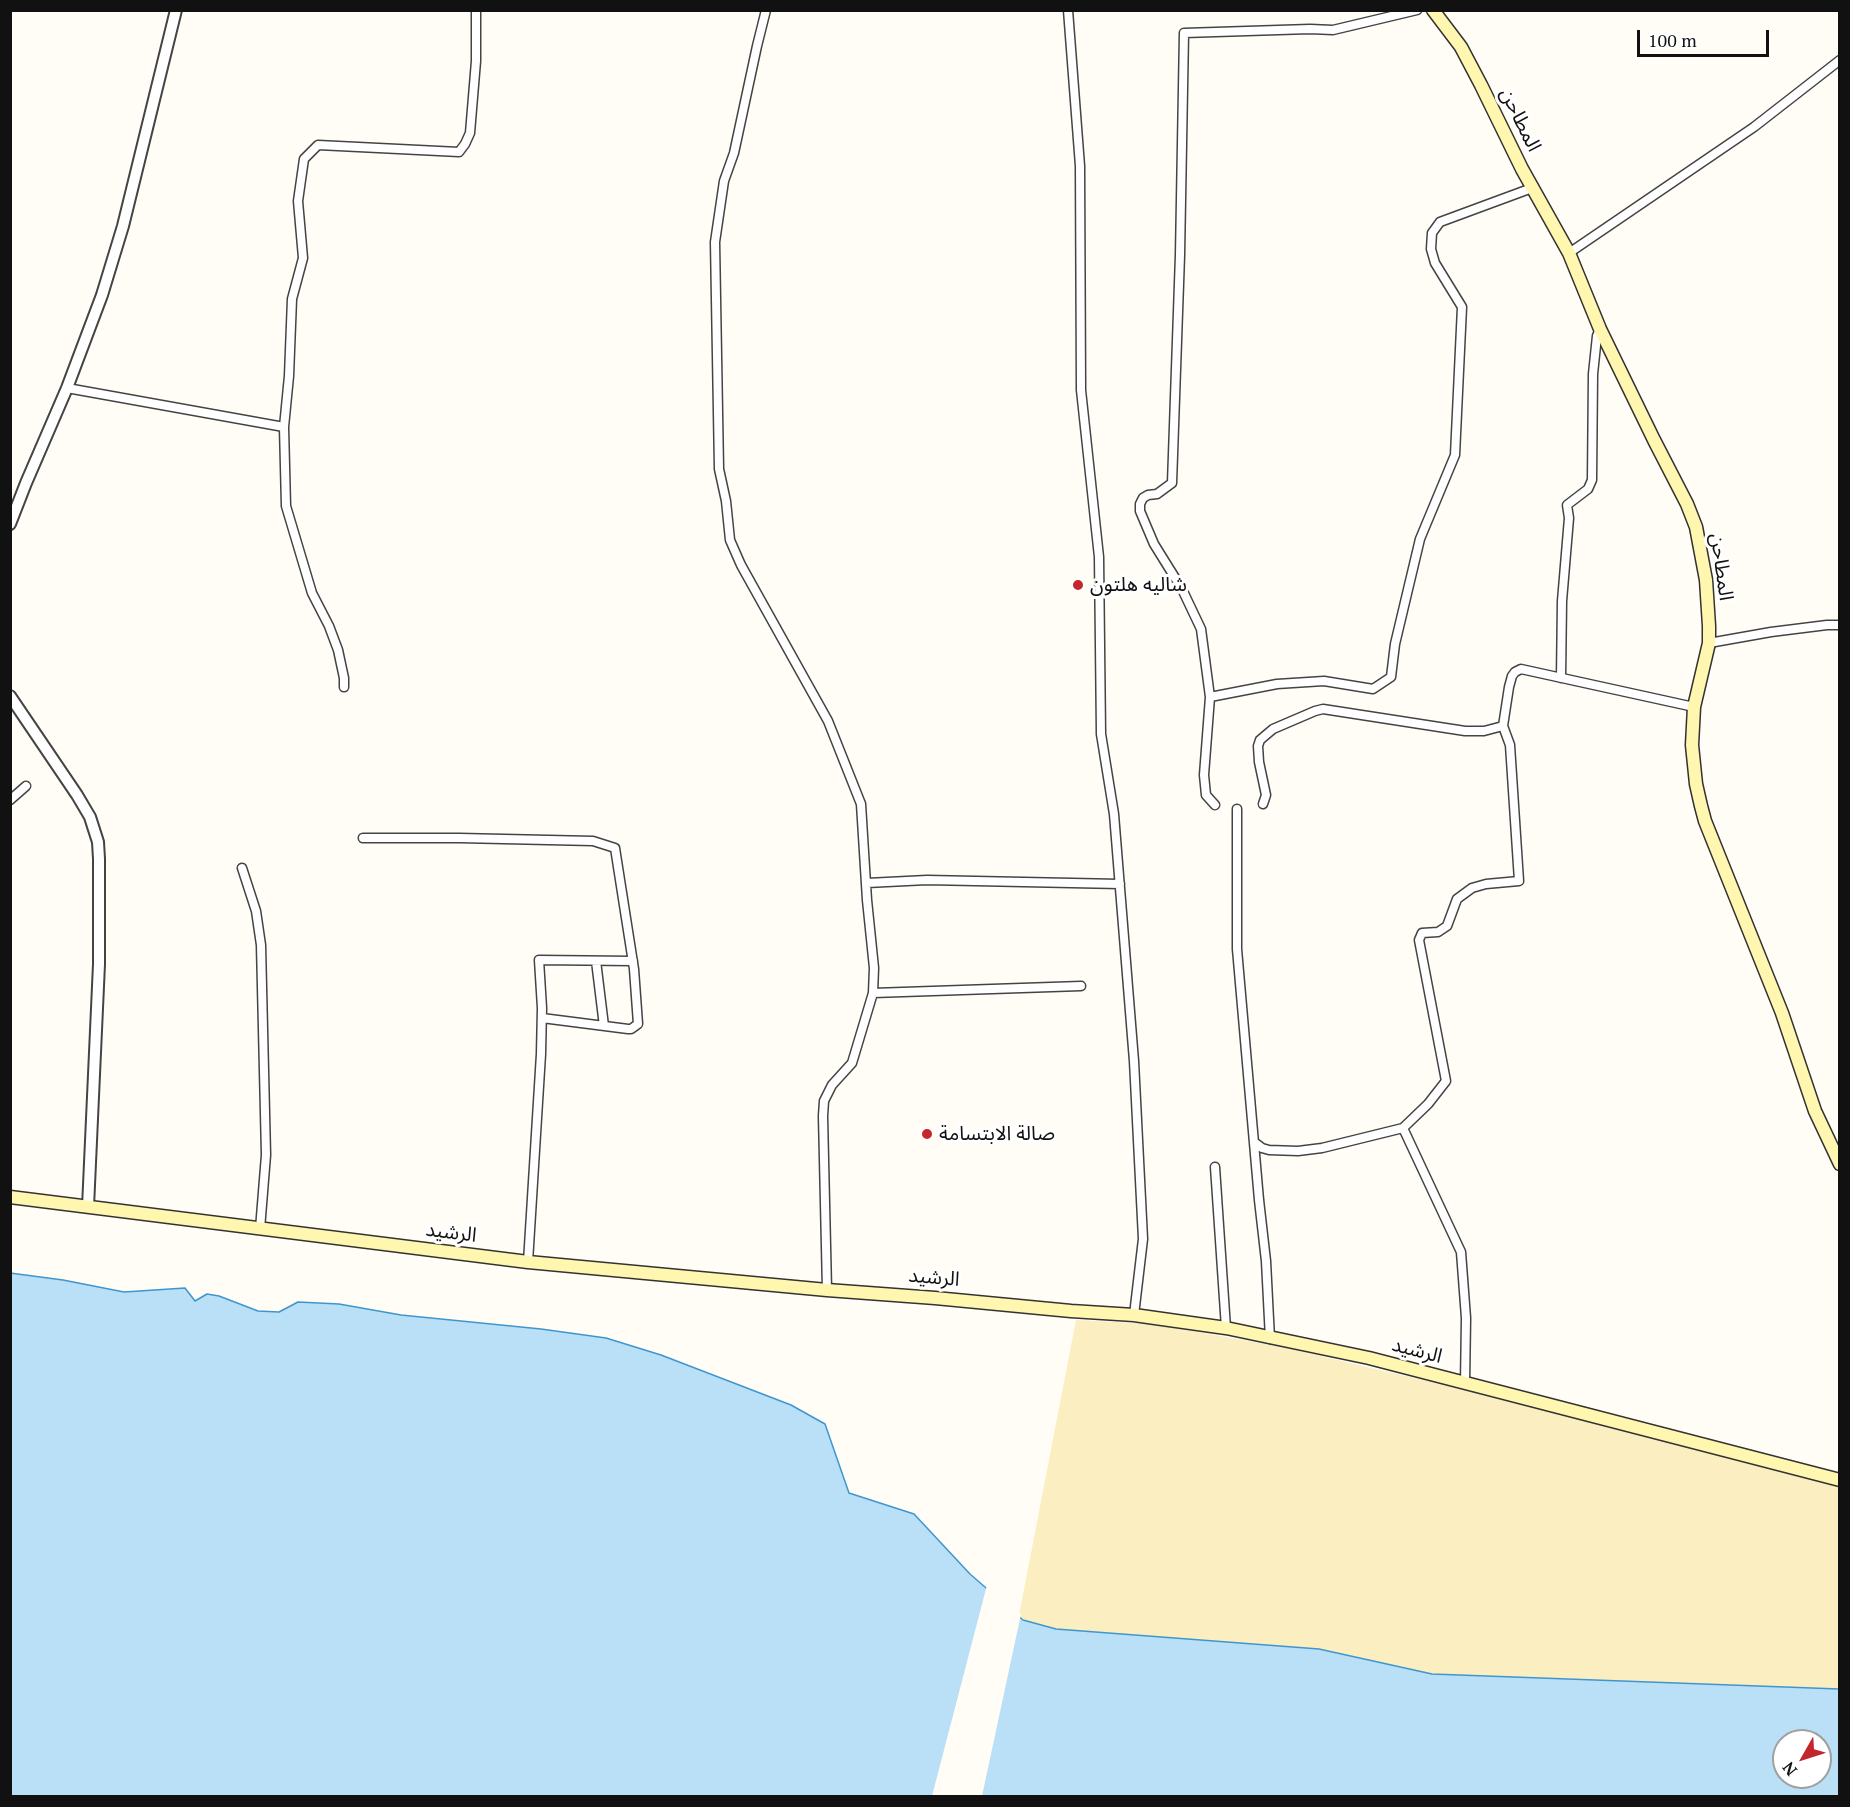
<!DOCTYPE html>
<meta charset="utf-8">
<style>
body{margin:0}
#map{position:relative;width:1850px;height:1807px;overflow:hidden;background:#fffdf5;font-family:"PT Serif",serif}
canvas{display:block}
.frame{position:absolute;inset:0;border:12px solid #111;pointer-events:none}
.north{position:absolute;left:1772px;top:1729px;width:60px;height:60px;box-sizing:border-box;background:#fff;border:2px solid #a0a0a0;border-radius:50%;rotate:231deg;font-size:16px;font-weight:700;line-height:24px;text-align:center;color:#111}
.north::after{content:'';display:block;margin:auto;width:21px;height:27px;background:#c4262e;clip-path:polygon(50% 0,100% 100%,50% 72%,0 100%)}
.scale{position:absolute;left:1637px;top:30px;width:132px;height:27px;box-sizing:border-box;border:3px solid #111;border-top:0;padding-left:8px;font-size:18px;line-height:21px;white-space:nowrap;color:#111;-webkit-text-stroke:4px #fff;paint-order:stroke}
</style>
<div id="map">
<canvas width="1850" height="1807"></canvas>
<div class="frame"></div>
<div class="north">N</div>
<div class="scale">100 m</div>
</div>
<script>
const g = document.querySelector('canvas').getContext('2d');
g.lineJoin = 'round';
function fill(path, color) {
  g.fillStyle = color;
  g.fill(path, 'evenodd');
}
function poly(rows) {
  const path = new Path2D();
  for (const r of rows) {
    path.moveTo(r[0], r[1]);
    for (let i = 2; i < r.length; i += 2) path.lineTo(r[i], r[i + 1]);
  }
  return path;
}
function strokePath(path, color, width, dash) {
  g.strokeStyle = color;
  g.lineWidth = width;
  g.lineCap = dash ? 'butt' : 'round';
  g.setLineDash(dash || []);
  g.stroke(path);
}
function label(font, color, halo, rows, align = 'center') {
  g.font = font + ' "PT Serif","Noto Sans Arabic",serif';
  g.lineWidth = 6;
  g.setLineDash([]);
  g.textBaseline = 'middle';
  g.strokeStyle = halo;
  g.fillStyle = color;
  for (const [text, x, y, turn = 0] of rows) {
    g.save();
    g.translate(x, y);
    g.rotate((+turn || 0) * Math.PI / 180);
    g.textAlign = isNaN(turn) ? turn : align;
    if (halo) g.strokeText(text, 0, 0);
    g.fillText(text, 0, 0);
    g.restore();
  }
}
fill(poly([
 [1076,1320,1153,1324,1282,1347,1448,1386,1839,1486,1839,1737,1016,1631]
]), '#fbeec1');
const water = poly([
 [10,1273,63,1280,124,1292,185,1288,195,1301,207,1294,219,1296,258,1311,279,1312,298,1302,339,1304,401,1315,541,1329,606,1338,661,1355,791,1405,825,1424,849,1493,914,1514,970,1574,1023,1620,1056,1629,1319,1649,1432,1674,1839,1689,1839,1796,11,1796,10,1273],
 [1784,1741,1820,1741,1820,1777,1784,1777,1784,1741]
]);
fill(water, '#b9e0f7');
strokePath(water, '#3f96cf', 1.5);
fill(poly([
 [987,1585,1021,1614,982,1796,932,1796]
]), '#fffdf5');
const minor = poly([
 [766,10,757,46,734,153,724,181,715,242,719,469,726,501,730,540,741,565,828,721,861,804,867,900,874,968,873,993,852,1063,832,1085,824,1101,823,1116,827,1290],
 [1068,10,1080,166,1081,390,1099,557,1101,734,1114,814,1134,1061,1143,1239,1134,1315],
 [1569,253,1754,127,1840,60],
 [67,388,284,427],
 [1709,643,1771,632,1827,625,1840,625],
 [1561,678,1562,601,1569,518,1567,505,1588,489,1592,480,1593,374,1597,336,1600,329],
 [344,687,344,678,338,650,329,626,312,593,286,506,284,427,289,376,292,299,303,258,298,201,304,159,318,145,459,152,465,144,470,133,476,61,476,10],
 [1210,697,1277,684,1324,681,1373,689,1391,677,1395,644,1420,539,1455,455,1462,307,1435,263,1431,249,1432,233,1440,222,1532,188],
 [10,800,26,786],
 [1263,804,1266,795,1259,762,1258,746,1260,740,1273,729,1315,711,1323,709,1465,731,1484,731,1503,726],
 [1215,805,1206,795,1204,775,1210,697,1201,629,1182,589,1154,544,1140,511,1140,504,1143,498,1148,495,1157,494,1172,483,1180,255,1184,33,1310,29,1333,30,1417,10],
 [1237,809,1237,949,1259,1200,1266,1261,1270,1339],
 [363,838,459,838,593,841,615,848,634,969,638,1024,631,1029,628,1029,542,1018],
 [242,868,256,911,261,945,266,1155,260,1229],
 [867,883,927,880,1120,884],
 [596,961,604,1026],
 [873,993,1081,986],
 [1403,1128,1461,1252,1466,1318,1465,1384],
 [1254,1142,1262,1148,1269,1150,1298,1151,1322,1148,1403,1128,1428,1104,1446,1081,1419,940,1422,933,1438,932,1447,926,1457,899,1472,888,1486,884,1519,881,1510,745,1503,726,1509,687,1512,676,1515,672,1521,669,1694,707],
 [1215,1167,1226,1328],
 [528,1262,541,1054,542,1008,539,960,633,961]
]);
const tertiary = poly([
 [10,524,26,483,67,388,102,295,123,226,176,10],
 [10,696,77,795,90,817,98,842,99,859,99,964,88,1207]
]);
const secondary = poly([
 [1433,10,1461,47,1481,85,1522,169,1569,253,1600,329,1654,440,1687,504,1696,527,1706,580,1709,626,1709,643,1694,707,1692,745,1696,784,1701,806,1705,821,1782,1013,1815,1111,1840,1164],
 [10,1197,528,1262,827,1290,935,1298,1071,1311,1134,1315,1226,1328,1369,1358,1840,1480]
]);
strokePath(minor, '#444', 11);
strokePath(tertiary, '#444', 14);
strokePath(secondary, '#333', 15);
strokePath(minor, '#fff', 8);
strokePath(tertiary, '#fff', 10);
strokePath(secondary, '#fff6b0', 12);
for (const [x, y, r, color] of [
 [1078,585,6,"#c4262e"],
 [927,1134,6,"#c4262e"]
]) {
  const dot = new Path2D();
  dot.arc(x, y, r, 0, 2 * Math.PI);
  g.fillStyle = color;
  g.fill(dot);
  strokePath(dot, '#fff', 2);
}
label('20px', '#111', '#fff', [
 ["المطاحن",1520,120,64],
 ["المطاحن",1721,567,82],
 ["الرشيد",451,1233,7],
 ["الرشيد",934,1278,5],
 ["الرشيد",1417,1351,15]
]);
label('20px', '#111', '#fff', [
 ["شاليه هلتون",1090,585],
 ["صالة الابتسامة",939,1134]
], 'left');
</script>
